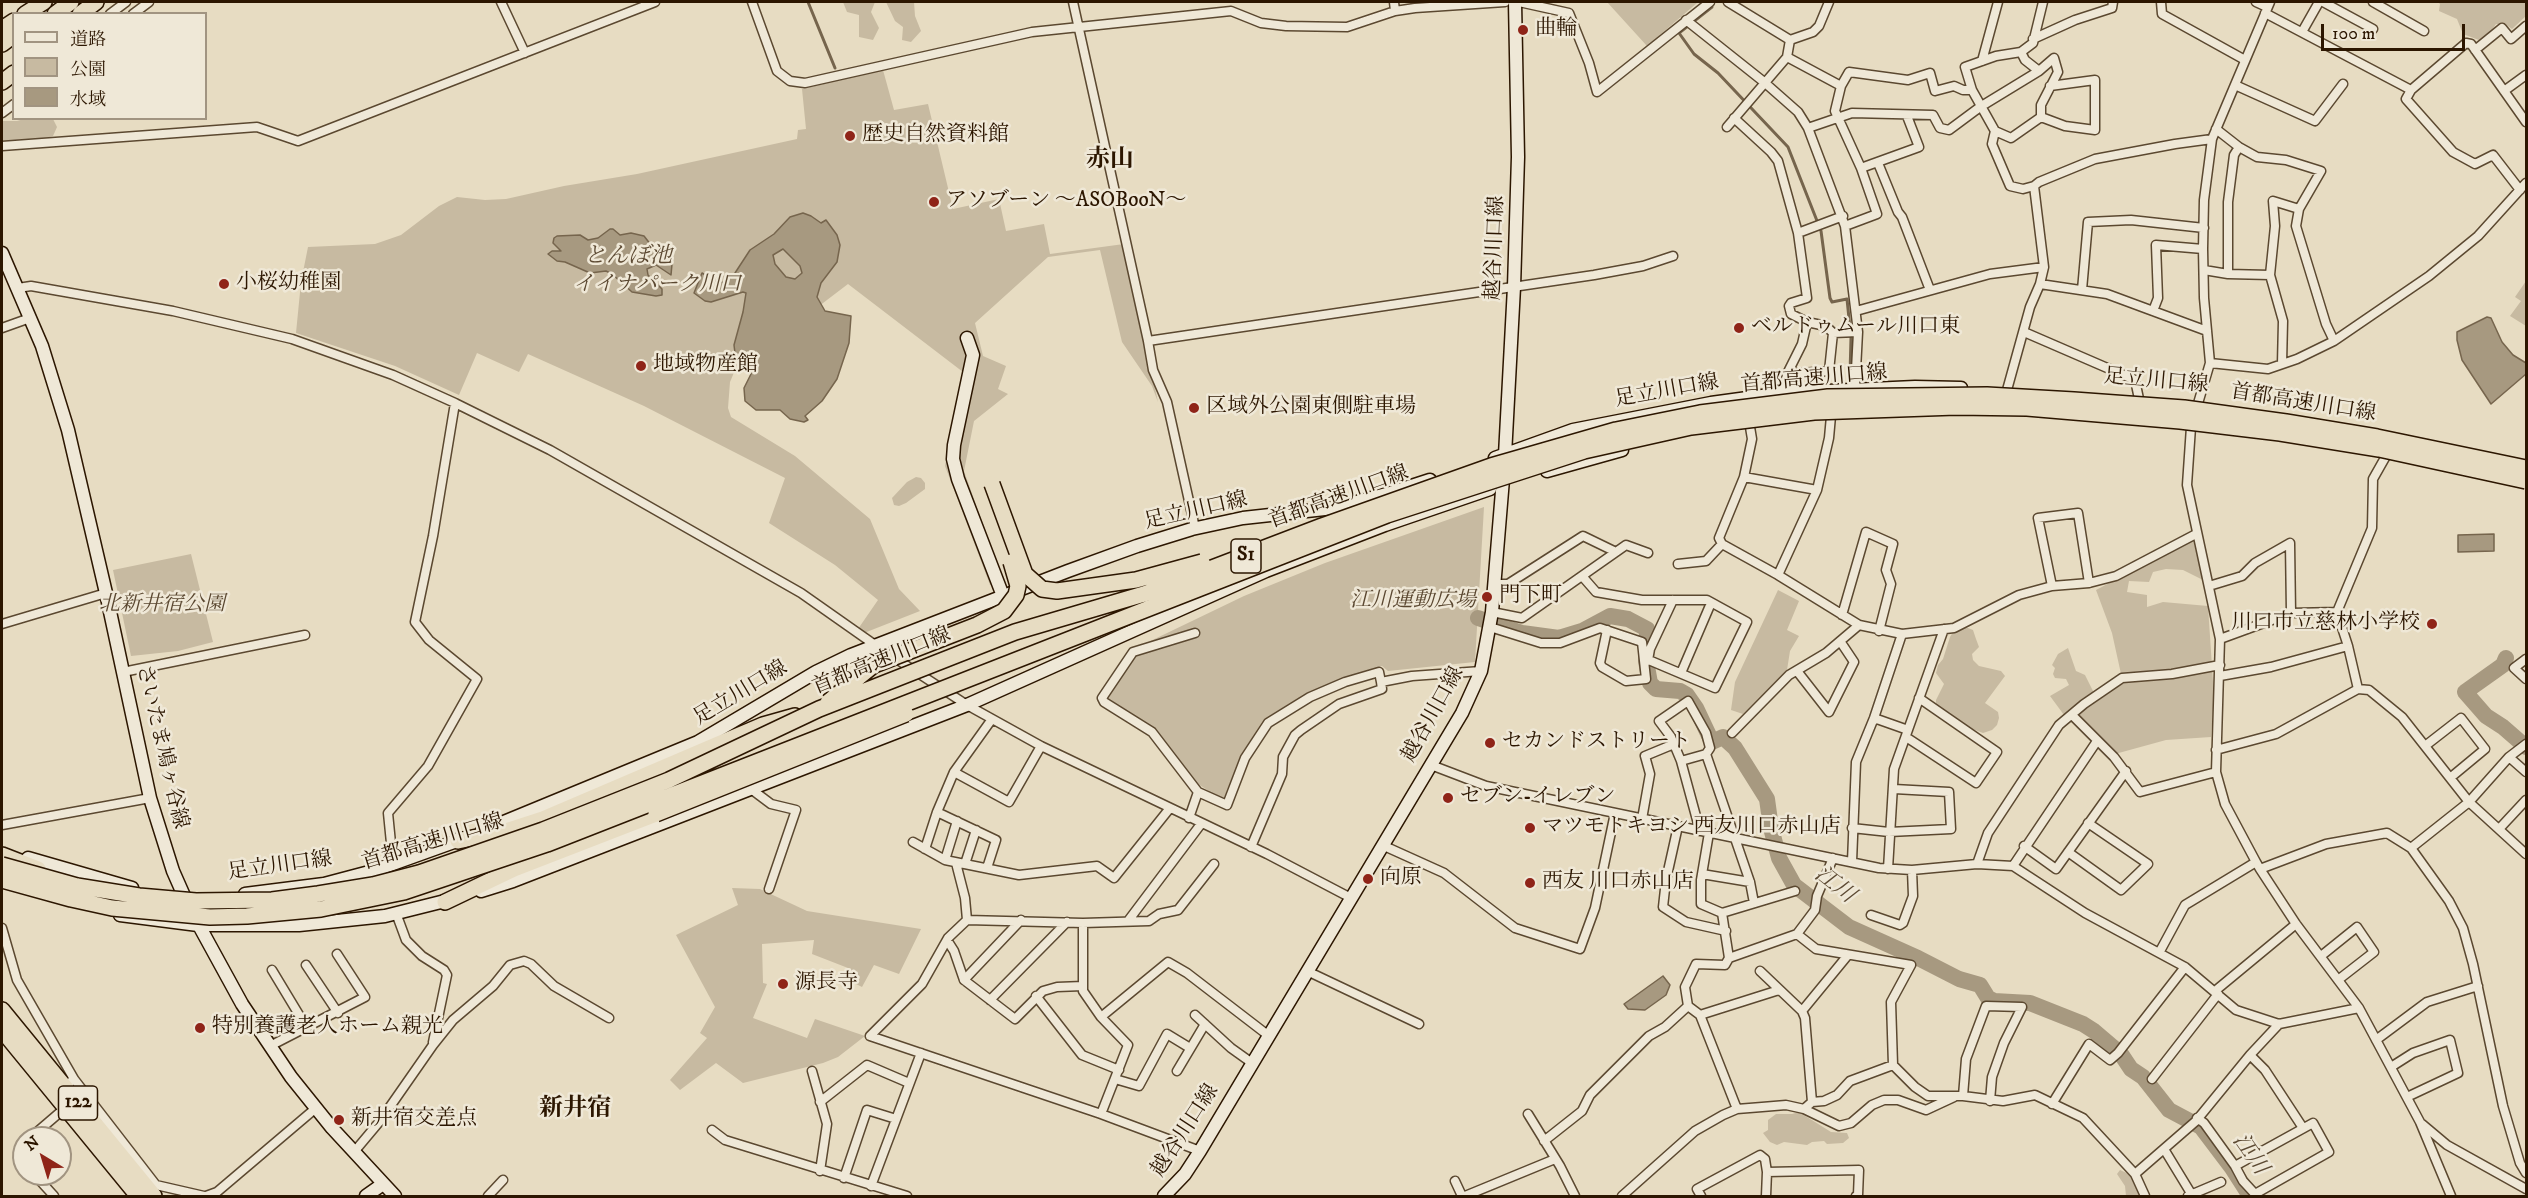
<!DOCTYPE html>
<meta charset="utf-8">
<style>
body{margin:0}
#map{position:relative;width:2528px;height:1198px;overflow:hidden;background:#e7dcc2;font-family:"IM FELL DW Pica","Noto Serif JP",serif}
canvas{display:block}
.frame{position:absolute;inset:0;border:3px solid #2c1600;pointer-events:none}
.legend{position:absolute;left:12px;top:12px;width:195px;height:108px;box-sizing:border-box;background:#efe8d7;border:2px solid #a19481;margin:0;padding:8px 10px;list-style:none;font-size:18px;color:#2c1600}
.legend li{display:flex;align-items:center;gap:12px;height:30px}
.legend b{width:30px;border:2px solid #a19481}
.north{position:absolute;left:12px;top:1126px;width:60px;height:60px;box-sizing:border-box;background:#efe8d7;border:2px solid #a19481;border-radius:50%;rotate:322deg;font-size:16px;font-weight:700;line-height:24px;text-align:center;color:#2c1600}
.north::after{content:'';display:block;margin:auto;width:21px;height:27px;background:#8f2418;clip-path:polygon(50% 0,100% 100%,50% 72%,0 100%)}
.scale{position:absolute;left:2321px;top:24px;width:144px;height:27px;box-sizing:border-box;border:3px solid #2c1600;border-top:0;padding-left:8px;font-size:18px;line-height:21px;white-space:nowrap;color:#2c1600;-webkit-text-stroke:4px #efe8d7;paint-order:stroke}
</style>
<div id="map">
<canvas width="2528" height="1198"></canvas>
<div class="frame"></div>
<ul class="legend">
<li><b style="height:8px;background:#efe8d7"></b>道路</li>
<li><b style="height:16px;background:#c7baa1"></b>公園</li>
<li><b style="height:16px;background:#a79980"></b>水域</li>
</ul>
<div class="north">N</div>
<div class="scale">100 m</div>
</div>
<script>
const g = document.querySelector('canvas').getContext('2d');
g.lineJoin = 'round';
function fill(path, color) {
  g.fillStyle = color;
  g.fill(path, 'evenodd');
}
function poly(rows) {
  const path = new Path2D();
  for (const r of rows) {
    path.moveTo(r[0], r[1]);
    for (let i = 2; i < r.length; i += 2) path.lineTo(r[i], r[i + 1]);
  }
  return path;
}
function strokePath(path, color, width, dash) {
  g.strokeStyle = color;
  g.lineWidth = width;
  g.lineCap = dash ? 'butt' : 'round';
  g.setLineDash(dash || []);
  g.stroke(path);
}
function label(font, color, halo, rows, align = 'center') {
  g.font = font + ' "IM FELL DW Pica","Noto Serif JP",serif';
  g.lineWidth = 5;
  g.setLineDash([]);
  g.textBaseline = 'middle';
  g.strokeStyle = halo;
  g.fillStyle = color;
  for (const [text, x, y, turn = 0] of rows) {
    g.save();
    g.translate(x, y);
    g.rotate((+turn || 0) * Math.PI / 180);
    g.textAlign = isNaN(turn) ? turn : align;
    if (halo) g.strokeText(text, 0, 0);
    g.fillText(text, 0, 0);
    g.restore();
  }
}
fill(poly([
 [843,2,875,2,871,12,879,28,873,40,859,37,859,15,847,12],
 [886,2,914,2,915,16,921,31,911,42,902,40,903,27,895,21],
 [1607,2,1695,2,1697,3,1647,46],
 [2438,2,2526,2,2526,16,2512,29,2505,24,2496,24,2489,34,2479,40,2463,34,2457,19,2439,11,2440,4],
 [883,70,894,110,928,104,953,209,999,199,1006,231,1044,224,1050,254,1124,244,1158,402,1152,386,1122,342,1100,250,1048,257,975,323,983,356,1006,366,998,389,1008,394,974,421,964,471,1003,580,990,585,945,466,963,372,848,284,735,370,730,382,728,408,731,417,795,456,870,519,899,589,920,611,864,633,858,629,878,600,835,565,769,523,785,478,644,406,528,354,519,372,477,353,459,395,395,366,296,333,301,282,308,247,375,244,401,235,439,206,457,197,485,200,506,199,564,186,637,174,797,139,798,130,806,129,802,89],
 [24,119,53,119,57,127,53,136,46,138,2,141,2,121,17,121],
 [2526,281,2526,326,2510,316,2521,301,2515,297],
 [916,477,921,478,925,483,925,489,906,503,899,506,894,505,892,498,907,482],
 [1484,507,1475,662,1388,671,1382,666,1344,678,1308,693,1262,722,1241,756,1223,800,1198,784,1153,728,1106,699,1106,695,1138,647,1244,596,1325,563],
 [2193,539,2203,580,2183,570,2166,569,2153,572,2149,582,2129,581,2127,592,2147,595,2147,607,2163,602,2208,606,2214,697,2211,737,2166,740,2115,754,2077,715,2123,683,2112,633,2096,590],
 [191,554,213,642,178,651,131,656,113,570],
 [1778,590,1799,601,1787,630,1799,636,1790,651,1787,670,1743,714,1731,710,1735,682],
 [1962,628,1968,628,1973,630,1976,639,1979,647,1972,654,1973,660,1979,666,2001,671,2005,676,1985,703,1998,712,1999,718,1997,725,1992,730,1983,733,1967,727,1952,717,1950,713,1936,706,1936,700,1944,684,1936,673,1938,665,1943,659,1950,637,1953,632],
 [2068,648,2076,671,2085,675,2093,691,2093,695,2079,702,2064,715,2050,696,2069,685,2066,679,2055,678,2053,674,2055,668,2052,665,2058,654],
 [732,888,760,889,807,911,921,929,899,974,874,965,862,987,844,978,848,968,812,954,814,940,762,944,763,983,767,984,753,1018,807,1038,815,1019,865,1036,838,1057,823,1063,743,1083,716,1063,680,1090,670,1080,707,1038,700,1033,715,1007,676,935,738,905],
 [1799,1112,1831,1132,1847,1133,1849,1138,1843,1143,1827,1144,1824,1141,1812,1142,1807,1145,1784,1142,1777,1145,1770,1142,1763,1133,1768,1130,1768,1120,1776,1114,1792,1114],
 [2120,1170,2131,1175,2140,1196,2126,1196,2125,1186,2117,1174]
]), '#c7baa1');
const water = poly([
 [803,213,811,216,821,223,826,220,837,235,840,245,837,262,821,283,817,297,825,311,851,316,849,343,837,379,822,401,805,416,808,420,804,422,790,419,780,410,756,410,745,401,744,388,752,372,735,353,734,345,743,312,746,293,743,292,711,302,705,301,694,293,702,273,720,283,727,281,735,273,750,250,774,234,790,217,803,213],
 [783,249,800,266,802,273,795,279,786,277,775,264,773,255,783,249],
 [610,229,613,229,620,235,631,233,644,236,658,254,672,264,671,275,656,265,647,269,648,275,662,289,662,295,656,296,632,292,612,274,606,271,590,273,565,262,557,261,548,254,552,251,561,251,553,243,554,238,557,236,580,235,588,240,598,238,610,229],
 [2487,317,2491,318,2502,342,2513,355,2526,363,2526,374,2491,404,2462,360,2457,340,2457,332,2487,317],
 [2494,534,2494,551,2458,552,2458,535,2494,534],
 [1663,976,1670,985,1666,995,1645,1010,1628,1009,1624,1004,1663,976]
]);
fill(water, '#a79980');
strokePath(water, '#76654d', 1.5);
strokePath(poly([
 [808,2,835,68],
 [1708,4,1712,7,1679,33,1694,54,1718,73,1788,147,1821,231,1830,298,1832,302,1847,299,1851,338,1850,374]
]), '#76654d', 3);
strokePath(poly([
 [1478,618,1522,633,1559,638,1582,631,1610,616,1628,619,1647,629,1646,661,1650,683,1656,689,1680,691,1687,695,1696,708,1712,742,1723,737,1735,748,1767,799,1771,828,1779,858,1794,885,1849,927,1918,958,1959,979,1980,985,1988,998,1994,1001,2030,1003,2083,1024,2094,1031,2121,1054,2131,1069,2143,1077,2169,1110,2201,1127,2232,1168,2250,1196],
 [2506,658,2503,665,2465,692,2486,716,2503,727,2526,747]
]), '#a79980', 16);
const street = poly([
 [501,2,525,53],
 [752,2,777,71,790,81,805,83,1032,32,1231,11,1261,23,1286,26,1347,27,1395,11,1415,8,1505,2],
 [1073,2,1148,341,1594,275,1643,266,1673,256],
 [1394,2,1395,11],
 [1519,2,1569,13,1589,63,1597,92,1710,2],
 [1728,2,1790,40,1813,32,1819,26,1829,2],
 [2161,2,2162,14,2245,60],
 [2256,2,2267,7],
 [2323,2,2373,29],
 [2373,2,2424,31],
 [2265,13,2411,90,2406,99,2453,152,2475,164,2493,155,2520,190],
 [110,14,126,2],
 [133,14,149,2],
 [1686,20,1764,82,1798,112,1808,128,1845,226,1858,332,1855,389],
 [2302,32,2319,2],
 [2033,39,2075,20,2112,8,2113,2],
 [2475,50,2502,28,2511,39,2526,26],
 [1787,57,1841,86,1849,72,1908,80,1930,73,1935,91,1954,86,1963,90,1972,90,1965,67,1996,56,2021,52,2033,43,2043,2],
 [1982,61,1998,2],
 [2235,85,2315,121,2343,84],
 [1841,86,1835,111,1861,168,1877,214,1845,226],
 [1972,90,1995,131,1992,144,2010,186,2023,189,2034,186],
 [2411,90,2466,43,2471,44,2526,122],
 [2504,91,2526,75],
 [2,113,14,104],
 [2041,117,2065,126,2095,130,2095,80,2050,86],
 [1734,118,1771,152,1778,161,1798,233,1807,298,1791,303,1789,306,1791,314,1807,322],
 [1727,127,1787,57,1790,40],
 [1808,128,1852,113,1933,115,1940,128,1949,130,1980,107,2039,71],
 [2216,129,2239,147,2257,157,2286,160,2321,171,2299,209,2296,226,2326,324,2334,341],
 [1995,131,2011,138,2041,117,2041,105,2058,72,2054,58,2039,71,2025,60,2021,52],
 [2,146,257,127,298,141,655,2],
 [1878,163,1898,212,1902,217,1930,290],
 [1861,168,1919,147,1907,116],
 [1798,233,1843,216],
 [2204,270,2228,274,2270,275],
 [2228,274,2228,202,2234,155,2239,147],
 [18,288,31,286,173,311,292,339,393,375,455,403,550,450,801,593,875,645,967,705,1041,746,1267,854,1351,898],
 [2082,290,2088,222,2131,220,2204,228],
 [1856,311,1990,274,2044,267],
 [2153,311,2158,298,2156,245,2203,249],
 [2,328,30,318],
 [2207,331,2107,294,2040,284,2044,267,2034,186,2039,182,2095,159,2175,144,2212,139],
 [2024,332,2135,380,2139,399],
 [1148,341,1153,370,1167,402,1195,528],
 [2210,363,2268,369,2297,359,2334,341,2429,276,2478,236,2526,183],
 [2282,364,2283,321,2270,275,2275,226,2273,201,2299,209],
 [1787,374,1829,371,1833,333],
 [2007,390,2030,307,2040,284],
 [1784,393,1787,374,1802,344,1807,322,1826,326,1833,333,1858,332],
 [1831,416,1829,438,1817,490,1778,575,1859,625],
 [1750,427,1752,439,1744,477,1719,538,1722,544,1778,575],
 [1744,477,1817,490],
 [1678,564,1706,561,1722,544],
 [1582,576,1596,592,1642,600,1707,600,1747,622,1715,688,1644,658],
 [2089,583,2116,576,2196,534],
 [1494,584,1508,584,1583,536,1616,552],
 [2209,586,2242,576,2255,563,2290,543,2291,613],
 [1492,612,1522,618,1626,545,1648,553],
 [1842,615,1866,532,1893,544,1886,570,1891,584,1879,631],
 [2,624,106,593],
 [1490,627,1541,643,1560,643,1600,628,1642,642,1646,679,1626,681,1602,667,1600,663,1607,630],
 [1195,633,1133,652,1102,698,1104,702,1152,732,1198,792,1227,805,1245,758,1268,723,1310,697,1345,682,1379,672,1381,682],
 [2220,639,2291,613,2337,612],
 [2526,659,2514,668,2526,679],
 [1648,660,1650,649,1673,600],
 [1797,671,1829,712,1854,662,1840,641],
 [123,672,305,635],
 [1681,673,1711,603],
 [2220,676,2271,667,2348,646],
 [2358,689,2348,646,2337,612,2372,528,2373,479,2386,456],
 [2072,715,2114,757,2140,792,2216,772],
 [1874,718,1908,730],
 [1732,733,1789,675,1826,653,1859,625,1902,634,1954,628,2019,595,2052,586,2089,583,2078,513,2038,518,2052,586],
 [1906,737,1976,783,1997,752,1919,698],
 [2425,746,2461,718,2485,749,2450,778],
 [2216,750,2276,734,2358,689,2369,690,2402,717,2469,802,2526,854],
 [2509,757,2526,772],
 [1681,761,1706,754],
 [1431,765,1486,786,1879,868,1912,870,1977,864,2013,866,2085,913,2185,967,2236,1010,2279,1024,2359,1008],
 [954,772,1009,802,1041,746],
 [751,789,771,804,796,810,769,889],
 [937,812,996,840,987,868],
 [1189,818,1198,792],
 [1642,819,1650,774,1645,756,1674,744],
 [2,825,150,798],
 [1678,826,1666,880,1663,907,1686,922,1726,931],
 [1852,828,1889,832,1951,829,1949,792,1894,789],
 [2499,829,2526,800],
 [1700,831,1681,761,1671,737,1659,721,1688,701,1706,733,1710,748,1706,754,1750,882,1754,903],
 [1709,833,1701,880,1701,904,1722,913,1729,958],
 [913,842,945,860,1019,875,1097,866,1114,878,1170,808],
 [1382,845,1444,873,1515,928,1580,949,1595,908,1615,813],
 [2024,846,2056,869,2126,771],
 [1251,847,1282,774,1283,757,1295,735,1301,730,1339,704,1382,689,1381,682,1412,676,1481,671],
 [2411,848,2449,901,2463,928,2473,964,2503,1106,2520,1163,2526,1173],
 [925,849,937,812,954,772,992,719],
 [2068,852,2121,890,2148,864,2088,823],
 [945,860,957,821],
 [1852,862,1856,762,1874,718,1902,634],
 [2256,862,2225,804,2216,772,2220,639,2187,485,2191,427,2210,363,2204,298,2203,249,2204,200,2212,139,2270,2],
 [393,863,388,813,428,766,477,679,429,640,415,622,433,536,455,403],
 [956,863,965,898,967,920],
 [965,864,976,830],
 [1977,864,1988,833,2059,725,2084,704,2122,678,2172,674,2220,665],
 [2013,866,2097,741],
 [1888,869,1894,769,1944,629],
 [2260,869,2296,924,2359,1008,2420,1122,2451,1196],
 [1702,874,1750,882],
 [396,913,406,940,422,956,444,970,447,975,433,1042],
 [1722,913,1795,891],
 [1871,915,1900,925,1903,923,1913,896,1912,870],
 [1128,921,1201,824],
 [1083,923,1083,991,1101,1017,1128,1045,1101,1114],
 [2,928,17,980,74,1079],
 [1797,934,1816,949,1911,965,1891,1002,1893,1065],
 [947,940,954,951,964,980,1015,1019,1043,991,1057,987,1083,986],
 [2159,953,2185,905,2256,862,2260,869,2326,844,2387,833,2411,848,2469,802,2509,757,2526,744],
 [2321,956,2357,927,2374,952,2338,980],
 [306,965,338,1013],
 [272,970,307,1028],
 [1307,971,1419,1024],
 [1760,971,1802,1011,1805,1018,1812,1102],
 [964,980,1021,920],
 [2215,991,2296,924],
 [1036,996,1082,1055,1119,1070],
 [990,1000,1067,922],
 [1688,1006,1685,987,1696,964,1725,965,1729,958,1797,934,1815,910,1817,896,1833,858],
 [1802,1011,1848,955],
 [1195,1015,1231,1048,1252,1063],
 [1700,1015,1779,990],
 [1101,1017,1168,962,1187,973,1269,1036],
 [2376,1040,2427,1002,2478,986],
 [270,1046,365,997,337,954],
 [2250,1055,2265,1070,2303,1128],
 [2391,1067,2413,1053,2450,1040,2458,1073,2407,1097],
 [812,1071,827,1124,820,1171],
 [1177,1071,1205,1024],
 [1115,1079,1139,1086,1167,1034,1190,1048],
 [2152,1079,2218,994],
 [64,1087,74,1079,156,1185,204,1196],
 [1963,1096,1966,1059,1986,1006,2022,1007,2004,1043,1992,1077,1990,1101],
 [820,1102,867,1065,909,1083],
 [2052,1104,2089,1044,2110,1060,2118,1053,2185,967],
 [1804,1109,1839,1126,1851,1123,1872,1105,1884,1100,1898,1100,1926,1110,1954,1097],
 [1528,1114,1560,1166,1575,1196],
 [2197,1118,2204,1123,2235,1166,2243,1181,2255,1194,2329,1152,2313,1123,2235,1166],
 [2422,1124,2447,1145,2526,1189],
 [712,1130,725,1140,907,1196],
 [30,1138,65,1108],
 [1544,1141,1582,1111,1590,1095,1649,1036,1665,1027,1688,1006,1700,1015,1737,1109],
 [24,1144,20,1154,24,1162],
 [2164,1149,2192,1195],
 [1200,1151,1101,1114,870,1036,922,984,948,938,967,920,1083,923,1149,921,1159,914,1178,910,1214,864],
 [354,1152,380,1121,433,1045,453,1020,493,986,510,965,524,961,531,964,554,986,609,1018],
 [34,1174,54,1196],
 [2135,1174,2196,1121,2250,1055,2279,1024],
 [844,1178,867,1110,896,1119],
 [1455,1181,1462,1196],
 [871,1186,921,1053],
 [206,1196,217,1192,316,1108],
 [488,1196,503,1180],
 [1465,1196,1555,1159],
 [1622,1196,1695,1131,1723,1115,1737,1109,1762,1107,1786,1105,1804,1109,1812,1102,1824,1101,1837,1095,1850,1081,1893,1065,1915,1087,1928,1096,1963,1096,2003,1101,2035,1095,2083,1118,2135,1174,2145,1196],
 [1701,1196,1697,1189,1760,1155,1765,1159,1767,1172,1859,1170,1858,1195,1856,1196],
 [1766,1196,1767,1172],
 [2188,1196,2221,1182]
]);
const secondary = poly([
 [2,253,42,346,68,430,106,593,150,798,173,871,188,905],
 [967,338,973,355,954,445,953,459,958,479,1003,596],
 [1495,458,1573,430,1711,403,1784,393,1915,387,1961,388],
 [1547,471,1622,450],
 [482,831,698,742,816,672,851,655,1068,571,1137,546,1192,529,1243,518,1334,508,1390,493,1430,480],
 [28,858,132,888],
 [481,891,513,881,967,705,1266,571,1385,525,1490,489],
 [245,894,324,884,373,871,465,838],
 [120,915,198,925,299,925,385,916,453,899],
 [196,920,242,1004,291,1077,332,1128,395,1196],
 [366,1196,383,1184],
 [1164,1196,1185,1174,1200,1151,1462,713,1481,671,1492,612,1505,455,1514,287,1518,157,1515,2]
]);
const highway = poly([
 [25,14,44,2],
 [55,14,71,2],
 [80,14,96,2],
 [2,29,14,21],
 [2,44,14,35],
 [2,82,14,73],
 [458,841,506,831,543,819,763,725,795,716],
 [2,855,38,869],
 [445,902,514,869,656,814],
 [2,1010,154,1196],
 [2,1030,138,1196]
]);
strokePath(street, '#5b4830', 11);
strokePath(secondary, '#2c1600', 15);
strokePath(highway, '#2c1600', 18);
strokePath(street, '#efe8d7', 8);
strokePath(secondary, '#efe8d7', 12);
strokePath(highway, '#e7dcc2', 15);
const highwayBridge = poly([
 [992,484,1025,574,1042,589,1057,591,1136,580,1202,562],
 [828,702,874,665,977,625,1004,611,1016,595,1018,586,1011,562],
 [656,814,906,714],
 [2,865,77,886,139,896,196,901,272,900,318,894,373,885,419,873,543,830,669,780,819,709,1015,632,1144,594,1322,526,1491,466,1616,430,1700,413,1828,397,1987,395,2074,400,2184,408,2286,422,2377,437,2526,468],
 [2,880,71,899,112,908,210,917,247,916,321,909,404,892,547,844,1387,515,1584,451,1691,427,1814,412,1956,407,2027,408,2180,421,2280,433,2379,449,2526,481]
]);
strokePath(highwayBridge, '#2c1600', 18, []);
strokePath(highwayBridge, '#e7dcc2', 15);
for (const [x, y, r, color] of [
 [1523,30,6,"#8f2418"],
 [850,136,6,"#8f2418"],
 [934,202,6,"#8f2418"],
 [224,284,6,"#8f2418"],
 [1739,328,6,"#8f2418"],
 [641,366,6,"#8f2418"],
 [1194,408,6,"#8f2418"],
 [1487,597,6,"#8f2418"],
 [2432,624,6,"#8f2418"],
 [1490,743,6,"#8f2418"],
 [1448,798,6,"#8f2418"],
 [1530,828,6,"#8f2418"],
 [1368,879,6,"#8f2418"],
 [1530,883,6,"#8f2418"],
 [783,984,6,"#8f2418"],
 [200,1028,6,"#8f2418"],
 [339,1120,6,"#8f2418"]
]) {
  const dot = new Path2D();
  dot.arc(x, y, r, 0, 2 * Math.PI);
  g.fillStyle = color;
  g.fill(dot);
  strokePath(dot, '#efe8d7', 2);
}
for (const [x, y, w] of [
 [1246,556,30],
 [78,1103,39]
]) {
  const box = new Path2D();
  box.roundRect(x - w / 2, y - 17, w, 34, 4.5);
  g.fillStyle = '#efe8d7';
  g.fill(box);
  strokePath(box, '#2c1600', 1.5);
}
label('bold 20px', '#2c1600', null, [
 ["S1",1246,556],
 ["122",78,1103]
]);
label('21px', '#2c1600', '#efe8d7', [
 ["曲輪",1535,30],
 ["歴史自然資料館",862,136],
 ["アソブーン ～ASOBooN～",946,202],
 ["小桜幼稚園",236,284],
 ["ベルドゥムール川口東",1751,328],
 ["地域物産館",653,366],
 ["区域外公園東側駐車場",1206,408],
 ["門下町",1499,597],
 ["川口市立慈林小学校",2420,624,"right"],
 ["セカンドストリート",1502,743],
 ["セブン-イレブン",1460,798],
 ["マツモトキヨシ 西友川口赤山店",1542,828],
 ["向原",1380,879],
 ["西友 川口赤山店",1542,883],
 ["源長寺",795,984],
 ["特別養護老人ホーム親光",212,1028],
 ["新井宿交差点",351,1120]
], 'left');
label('21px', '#2c1600', '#efe8d7', [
 ["越谷川口線",1496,248,-88],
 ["首都高速川口線",1814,380,-5],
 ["足立川口線",2156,382,5],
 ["足立川口線",1667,392,-10],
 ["首都高速川口線",2303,404,9],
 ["首都高速川口線",1339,498,-20],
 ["足立川口線",1196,512,-13],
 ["首都高速川口線",882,662,-22],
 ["足立川口線",741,694,-31],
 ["越谷川口線",1434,715,-61],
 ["さいたま鳩ヶ谷線",161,747,77],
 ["首都高速川口線",433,843,-17],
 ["足立川口線",280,867,-8],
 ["越谷川口線",1186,1131,-57]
]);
label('italic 21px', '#5a4730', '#efe8d7', [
 ["イイナパーク川口",657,286],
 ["江川運動広場",1413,602],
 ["北新井宿公園",162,606]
]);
label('italic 22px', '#5d4a33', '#efe8d7', [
 ["とんぼ池",628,257],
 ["江川",1834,886,38],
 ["江川",2249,1155,55]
]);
label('bold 24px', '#2c1600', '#efe8d7', [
 ["赤山",1110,161],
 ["新井宿",575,1110]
]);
</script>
